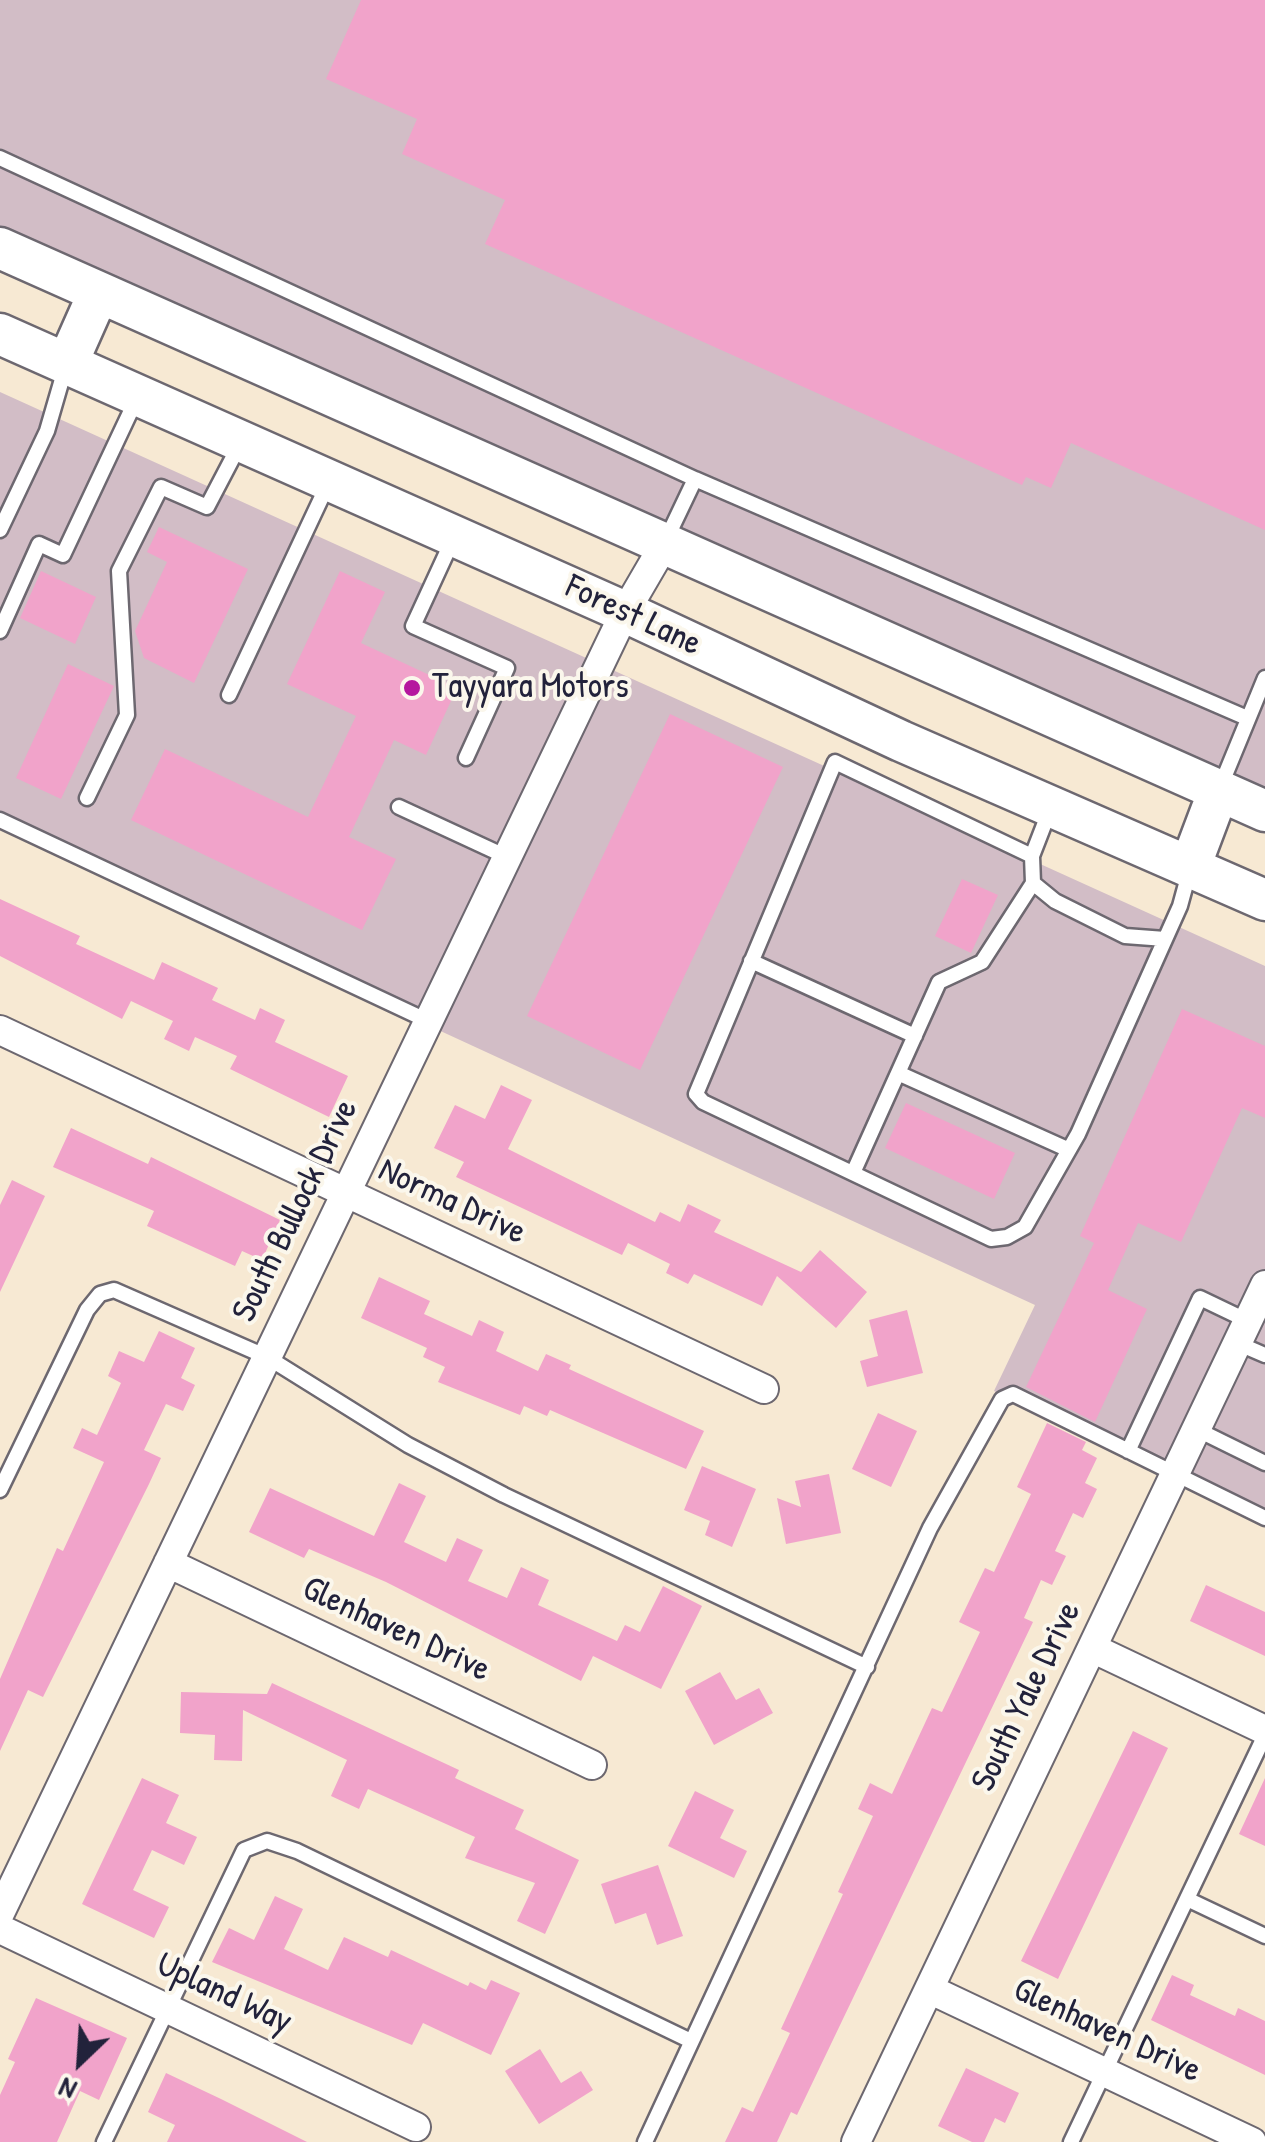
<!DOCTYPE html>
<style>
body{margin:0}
#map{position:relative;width:1265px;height:2142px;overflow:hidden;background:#f7e9d3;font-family:"Patrick Hand",sans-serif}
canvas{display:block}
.north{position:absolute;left:30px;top:2012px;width:100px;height:100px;-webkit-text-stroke:8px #fbf7ec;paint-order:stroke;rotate:205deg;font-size:28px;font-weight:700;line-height:40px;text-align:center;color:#22223b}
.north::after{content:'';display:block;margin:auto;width:35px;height:45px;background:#22223b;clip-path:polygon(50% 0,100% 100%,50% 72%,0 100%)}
</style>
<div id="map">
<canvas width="1265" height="2142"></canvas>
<div class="north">N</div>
</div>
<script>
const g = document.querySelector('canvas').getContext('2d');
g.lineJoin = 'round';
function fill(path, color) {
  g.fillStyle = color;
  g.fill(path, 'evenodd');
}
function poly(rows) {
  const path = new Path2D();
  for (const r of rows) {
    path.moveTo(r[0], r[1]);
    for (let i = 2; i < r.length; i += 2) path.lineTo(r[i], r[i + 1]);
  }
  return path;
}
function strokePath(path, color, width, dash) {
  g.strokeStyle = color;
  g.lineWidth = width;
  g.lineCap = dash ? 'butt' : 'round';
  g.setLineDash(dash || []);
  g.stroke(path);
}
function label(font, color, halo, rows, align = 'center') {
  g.font = font + ' "Patrick Hand",sans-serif';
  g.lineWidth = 8;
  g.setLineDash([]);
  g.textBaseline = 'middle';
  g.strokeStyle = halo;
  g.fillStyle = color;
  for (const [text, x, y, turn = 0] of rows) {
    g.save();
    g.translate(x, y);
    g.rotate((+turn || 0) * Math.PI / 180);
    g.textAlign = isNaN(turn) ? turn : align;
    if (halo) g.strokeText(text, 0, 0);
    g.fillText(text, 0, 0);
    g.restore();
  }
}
fill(poly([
 [0,0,1265,0,1265,816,0,242],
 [0,392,1265,966,1265,1520,994,1391,1035,1305,0,828]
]), '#d2bdc6');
fill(poly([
 [361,0,1265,0,1265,530,1071,443,1051,488,1026,477,1022,485,485,244,505,200,402,154,417,119,326,79],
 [159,527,248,569,194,683,144,658,135,631,167,562,147,552],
 [41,571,96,597,75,644,20,618],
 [340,571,385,592,361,643,457,688,426,755,394,740,349,837,396,859,362,930,131,820,165,749,308,817,356,716,287,684],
 [68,664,114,686,61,799,16,778],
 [670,714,783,767,640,1070,527,1016],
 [962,879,998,895,971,953,935,936],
 [0,899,80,936,76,944,154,980,162,962,218,988,212,1000,255,1020,260,1008,285,1020,275,1042,348,1076,329,1117,230,1069,237,1056,195,1037,189,1051,164,1039,173,1021,131,1001,122,1019,0,956],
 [1182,1009,1265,1046,1265,1118,1242,1108,1181,1242,1138,1223,1108,1290,1147,1309,1095,1422,1026,1387,1094,1243,1080,1236],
 [501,1085,532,1100,508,1149,655,1222,660,1212,680,1222,688,1204,721,1220,714,1232,801,1272,820,1250,867,1292,836,1328,777,1276,762,1306,694,1274,688,1284,666,1273,670,1264,628,1243,622,1255,456,1177,464,1162,434,1148,455,1105,485,1119],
 [906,1103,1015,1153,994,1199,885,1148],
 [71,1128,148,1164,151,1157,280,1220,262,1260,242,1251,235,1266,147,1226,154,1211,53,1167],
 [12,1180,45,1196,0,1292,0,1205],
 [379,1277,430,1301,424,1314,472,1336,479,1320,504,1332,496,1351,538,1371,546,1354,571,1365,569,1369,704,1431,686,1469,550,1410,547,1416,524,1406,520,1415,438,1382,445,1367,423,1357,427,1348,361,1318],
 [907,1310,923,1373,867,1387,860,1361,878,1356,869,1320],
 [159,1331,195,1348,181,1378,195,1385,183,1411,166,1404,144,1450,161,1458,149,1484,43,1697,28,1690,0,1751,0,1679,57,1548,63,1551,104,1462,73,1448,82,1428,97,1435,121,1383,108,1376,119,1351,144,1362],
 [878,1413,917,1431,891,1487,852,1469],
 [1047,1423,1086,1442,1082,1450,1097,1458,1085,1483,1097,1489,1083,1518,1073,1513,1055,1551,1066,1556,1052,1585,1041,1580,1024,1618,1033,1622,797,2115,791,2112,777,2142,725,2142,742,2107,753,2112,790,2033,781,2029,843,1894,838,1892,873,1816,858,1809,870,1783,892,1794,932,1708,942,1712,980,1632,959,1622,985,1568,994,1572,1031,1494,1017,1487],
 [702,1466,756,1489,732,1547,705,1535,710,1521,684,1510],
 [829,1474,841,1533,786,1544,777,1498,801,1507,795,1481],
 [399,1483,426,1496,404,1542,446,1562,457,1538,483,1550,468,1581,507,1598,521,1567,549,1580,538,1605,617,1641,625,1625,640,1632,663,1586,702,1606,661,1689,593,1656,581,1681,386,1582,309,1549,304,1558,249,1532,270,1488,374,1536],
 [1206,1585,1265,1612,1265,1656,1190,1621],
 [720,1672,736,1700,759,1688,773,1713,714,1745,685,1691],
 [272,1683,459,1770,455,1778,524,1810,515,1829,579,1860,545,1934,517,1921,535,1883,465,1858,475,1837,368,1789,359,1809,331,1796,347,1760,243,1710,242,1761,214,1760,215,1735,180,1733,181,1692,267,1694],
 [1133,1731,1168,1748,1058,1979,1021,1961],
 [142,1778,179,1795,166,1823,197,1837,184,1865,152,1850,133,1890,169,1907,154,1938,82,1904],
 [1265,1778,1265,1846,1239,1834],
 [695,1791,734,1810,720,1838,747,1851,734,1878,668,1846],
 [658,1865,683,1936,657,1945,646,1913,615,1924,601,1884],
 [275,1896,303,1909,284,1949,328,1970,344,1937,388,1957,391,1950,468,1986,470,1982,486,1990,491,1980,520,1993,491,2055,423,2023,412,2045,212,1962,229,1928,254,1940],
 [1172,1975,1194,1985,1190,1995,1235,2016,1238,2008,1265,2021,1265,2075,1151,2020],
 [36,1998,127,2038,99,2100,80,2091,57,2142,0,2142,0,2095,15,2062,8,2059],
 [540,2049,561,2083,581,2071,593,2090,539,2124,505,2071],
 [966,2068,1019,2093,1005,2123,995,2118,984,2142,972,2142,938,2126],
 [166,2073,221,2099,307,2142,167,2142,175,2125,148,2112]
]), '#f1a3ca');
const service = poly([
 [0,158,695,479,1247,718],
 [0,530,47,431,65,369],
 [454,537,413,626,507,668,466,758],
 [665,542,695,479],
 [0,631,39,544,63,555,136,400],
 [229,695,327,486],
 [1221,785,1265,678],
 [87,798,127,715,119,571,161,487,207,507,241,442],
 [399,807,507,857],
 [0,820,428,1021],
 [1032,856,1051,807],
 [1165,939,1125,936,1055,901,1033,883,1032,856,835,762,696,1094,703,1102,991,1239,1007,1237,1025,1227,1078,1134,1180,906,1189,873],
 [751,961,915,1036],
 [898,1073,1067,1149],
 [853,1173,939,982,982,962,1033,883],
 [1237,1343,1265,1355],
 [1196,1429,1265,1463],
 [1128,1451,1200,1298,1248,1321],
 [0,1490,87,1310,100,1294,114,1290,267,1357,408,1445,504,1495,867,1667],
 [1187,1899,1265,1936],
 [104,2142,244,1850,267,1841,297,1851,691,2041],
 [645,2142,930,1528,1002,1399,1013,1394,1265,1518],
 [1071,2142,1265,1735]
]);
const minor = poly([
 [0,1030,764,1389],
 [168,1563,592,1765],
 [1092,1648,1265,1730],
 [0,1913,625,612,664,545],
 [0,1929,416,2127],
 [929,1989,1252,2142],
 [856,2142,1265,1285]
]);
const secondary = poly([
 [0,248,1265,811],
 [0,334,625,612,901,741,1265,900],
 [67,364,99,292],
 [1190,867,1219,790]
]);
strokePath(service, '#6d6870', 19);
strokePath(minor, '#6d6870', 32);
strokePath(secondary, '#6d6870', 45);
strokePath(service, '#fff', 14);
strokePath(minor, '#fff', 28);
strokePath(secondary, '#fff', 40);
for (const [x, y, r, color] of [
 [412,688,10,"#b5179e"]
]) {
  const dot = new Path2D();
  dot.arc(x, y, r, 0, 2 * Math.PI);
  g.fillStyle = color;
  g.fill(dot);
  strokePath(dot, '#fbf7ec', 4);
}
label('35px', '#22223b', '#fbf7ec', [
 ["Forest Lane",633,616,25],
 ["Norma Drive",452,1202,25],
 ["South Bullock Drive",296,1211,-64],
 ["Glenhaven Drive",396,1630,25],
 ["South Yale Drive",1027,1697,-64],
 ["Upland Way",224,1994,25],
 ["Glenhaven Drive",1107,2031,25]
]);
label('35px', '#22223b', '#fbf7ec', [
 ["Tayyara Motors",432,688]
], 'left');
</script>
